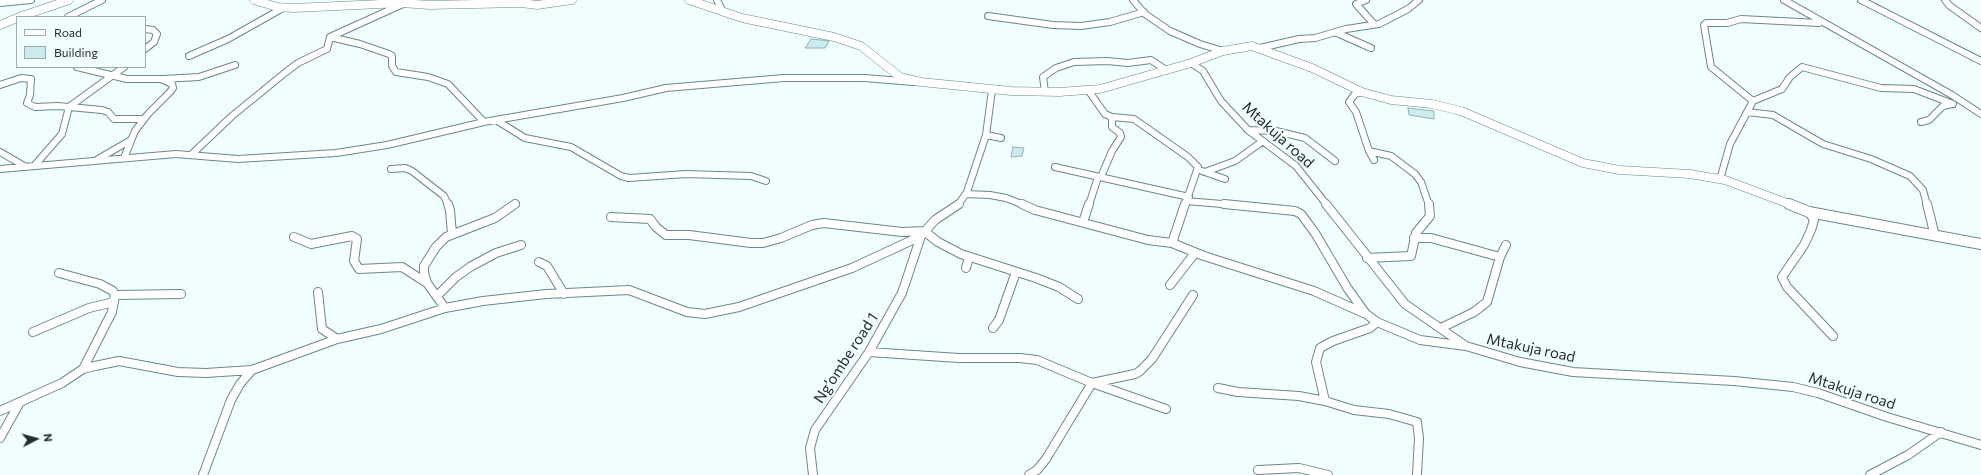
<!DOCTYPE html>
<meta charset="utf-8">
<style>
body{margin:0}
#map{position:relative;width:1981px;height:475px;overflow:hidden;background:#f1feff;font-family:Commissioner,sans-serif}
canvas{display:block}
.legend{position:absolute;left:16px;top:16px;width:130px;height:52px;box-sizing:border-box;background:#f1feff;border:1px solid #9eabac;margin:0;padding:5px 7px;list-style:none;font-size:12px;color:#222e2f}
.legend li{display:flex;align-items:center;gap:8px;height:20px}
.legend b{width:20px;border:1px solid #9eabac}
.north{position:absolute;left:16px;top:419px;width:40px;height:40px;-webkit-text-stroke:3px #f1feff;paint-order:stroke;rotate:84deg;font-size:11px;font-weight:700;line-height:16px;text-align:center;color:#222e2f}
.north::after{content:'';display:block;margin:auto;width:14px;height:18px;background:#222e2f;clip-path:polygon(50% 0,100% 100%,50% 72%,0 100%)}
</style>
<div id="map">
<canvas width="1981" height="475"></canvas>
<ul class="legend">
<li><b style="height:5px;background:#fff"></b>Road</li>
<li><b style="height:11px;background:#cbecee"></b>Building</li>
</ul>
<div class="north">N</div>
</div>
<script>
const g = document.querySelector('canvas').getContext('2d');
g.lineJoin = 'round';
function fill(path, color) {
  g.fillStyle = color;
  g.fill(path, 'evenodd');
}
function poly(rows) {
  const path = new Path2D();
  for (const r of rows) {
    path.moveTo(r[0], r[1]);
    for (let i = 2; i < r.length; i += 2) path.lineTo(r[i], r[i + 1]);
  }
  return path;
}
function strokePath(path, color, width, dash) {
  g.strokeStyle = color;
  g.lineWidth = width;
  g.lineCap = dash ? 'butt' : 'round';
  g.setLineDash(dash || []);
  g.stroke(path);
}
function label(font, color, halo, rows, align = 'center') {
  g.font = font + ' Commissioner,sans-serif';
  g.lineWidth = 4;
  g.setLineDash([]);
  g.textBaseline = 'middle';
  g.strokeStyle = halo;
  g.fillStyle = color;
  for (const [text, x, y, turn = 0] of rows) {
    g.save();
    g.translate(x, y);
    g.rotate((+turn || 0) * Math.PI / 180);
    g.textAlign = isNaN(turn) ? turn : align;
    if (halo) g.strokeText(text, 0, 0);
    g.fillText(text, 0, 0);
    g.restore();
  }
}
const building = poly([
 [811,39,821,40,829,41,825,48,805,48,811,39],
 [1408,108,1434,111,1434,119,1409,115,1408,108],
 [1013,147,1024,148,1022,156,1011,157,1013,147]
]);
fill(building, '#cbecee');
strokePath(building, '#92b2b4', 1);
const minorFar1 = poly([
 [717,0,722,10],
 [1133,0,1145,14,1170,31,1200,44,1223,51],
 [1366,0,1356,4,1374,24],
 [1784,0,1952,95,1981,114],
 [1861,0,1981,61],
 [1945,0,1950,6,1981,28],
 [0,3,31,0],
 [988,16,1053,25,1081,26,1110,22,1144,12],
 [68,17,102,0],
 [145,29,153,30,157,34,154,42,145,49],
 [1337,33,1371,48],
 [330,37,360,44,389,54,392,56,392,66,396,72,428,77,448,84,484,122],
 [1260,48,1299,39,1315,38,1346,29,1379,24,1408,9,1419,0],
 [189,56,228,39,283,8],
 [1191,63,1203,71,1221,101,1248,130,1296,166,1327,205],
 [77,67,127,79,161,79,172,84,173,88,170,92,148,114,135,131,124,158],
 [163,79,199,77,235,65],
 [0,85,21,78,31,79,30,95,27,103,35,107,58,106,102,110,108,112,114,119,144,119],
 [1088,90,1105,114,1112,117,1134,119,1188,157,1198,167,1185,205],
 [1045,92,1043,77,1056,68,1074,62,1107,61,1128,63,1151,60,1166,70],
 [1362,92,1355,94,1349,102,1356,112,1369,151,1374,160],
 [1753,101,1711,67,1704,25,1706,23,1727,23,1741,19,1819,23],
 [1747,112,1773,115,1823,144,1871,159,1910,176,1923,190,1927,205],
 [496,120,525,138,571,147,621,176,629,178,686,174,751,176,766,181],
 [1921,122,1929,120,1943,106,1952,104],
 [1248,130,1276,131,1305,138,1335,161],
 [986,135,1001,138],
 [1369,151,1391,156,1415,174,1421,182,1429,205],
 [0,152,26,167],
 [192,154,232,116,286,72,298,63,327,49,330,37,405,3],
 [98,159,131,140],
 [34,166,62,134,69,107,124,67],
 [1055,167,1189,197],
 [0,169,176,154,238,159,336,153,387,145,484,122,623,98,666,88,784,78,865,78,913,82],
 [391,169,405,168,412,171,444,196,448,205],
 [1202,171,1225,179],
 [1205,172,1235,161,1263,141],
 [1101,177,1112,151,1121,137,1120,133,1112,127,1112,117],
 [1717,178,1721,176,1730,144,1753,101,1782,89,1790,77,1802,67,1881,88,1914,89,1953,104],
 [966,194,990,195,1006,198,1024,205],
 [1186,201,1234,205],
 [514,205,516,204],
 [958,205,967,192,986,135,992,90],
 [1089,205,1098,177]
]);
const minor = poly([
 [448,204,450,210,452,234],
 [1022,204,1035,210,1148,240,1172,243,1204,256,1314,291,1366,314,1377,322,1420,340,1466,346],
 [1224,204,1295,211,1301,214,1315,233,1348,289,1366,314],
 [1326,204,1405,304,1466,346,1520,362,1573,372,1734,381,1793,387,1818,393,1887,417,1981,445],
 [1927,204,1935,236],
 [1809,212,1814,220,1811,230,1804,245,1782,277,1787,287,1833,336],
 [611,217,650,219,656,227,666,235,689,235,751,243,763,243,781,238,812,225,824,223,902,232,924,231,938,242,961,254,1036,278,1059,287,1078,299],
 [1083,222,1089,204],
 [294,237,311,244,352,236,357,239,354,261,359,269,402,267,427,283],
 [1414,238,1431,238,1500,257],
 [1172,243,1185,204],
 [1367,258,1411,256,1416,233,1430,216,1429,204],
 [539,262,547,266,564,294],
 [966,268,969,257],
 [59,273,100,284,113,291,115,295,112,312,83,369],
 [1170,285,1195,253],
 [318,292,322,329,337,339],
 [115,295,181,294],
 [437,296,456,277,470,267,496,253,521,245],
 [445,308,427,283,424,272,424,266,436,247,446,237,495,218,515,204],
 [993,328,999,320,1016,272],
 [1441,328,1474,312,1487,302,1500,257,1506,245],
 [33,332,89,308,114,302],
 [869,352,959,358,1020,358,1037,360,1092,383,1166,409],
 [1218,388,1238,392,1299,396,1325,401,1354,410,1389,414,1417,422,1419,438,1417,475],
 [1325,401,1316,362,1320,348,1333,341,1370,328,1377,322],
 [0,411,62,383,83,369,95,366,119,361,178,372,206,373,252,370,337,339,381,329,445,308,483,301,546,294,629,290,687,312,705,314,739,307,852,268,921,236],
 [0,438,19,404],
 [1258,470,1299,468,1328,475],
 [203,475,231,400,240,384,252,370],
 [813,475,810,448,815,430,869,352,902,293,921,236,935,220,959,204],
 [1029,475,1037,470,1046,459,1092,383,1135,374,1140,371,1152,359,1193,295],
 [1870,475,1908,455,1941,432]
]);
const tertiaryFar1 = poly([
 [254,0,277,7,294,8,402,3,429,5,521,3,537,5,572,0],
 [689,0,742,18,834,37,861,46,900,77,921,82,1011,91,1059,92,1100,89,1191,63,1223,51,1252,46,1312,68,1362,92,1391,100,1432,104,1461,111,1583,163,1619,170,1690,174,1725,180,1792,205],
 [19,17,69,0],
 [0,25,17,18]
]);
const tertiary = poly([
 [1789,204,1809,212,1981,244]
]);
strokePath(minorFar1, '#6a888b', 8);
strokePath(minor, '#6a888b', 10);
strokePath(tertiaryFar1, '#6a888b', 9);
strokePath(tertiary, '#6a888b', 12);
strokePath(minorFar1, '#fff', 6);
strokePath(minor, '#fff', 8);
strokePath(tertiaryFar1, '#fff', 8);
strokePath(tertiary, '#fff', 10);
label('15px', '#222e2f', '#f1feff', [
 ["Mtakuja road",1278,135,42],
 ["Mtakuja road",1531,348,12],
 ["Ng’ombe road 1",846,358,-57],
 ["Mtakuja road",1852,391,18]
]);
</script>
